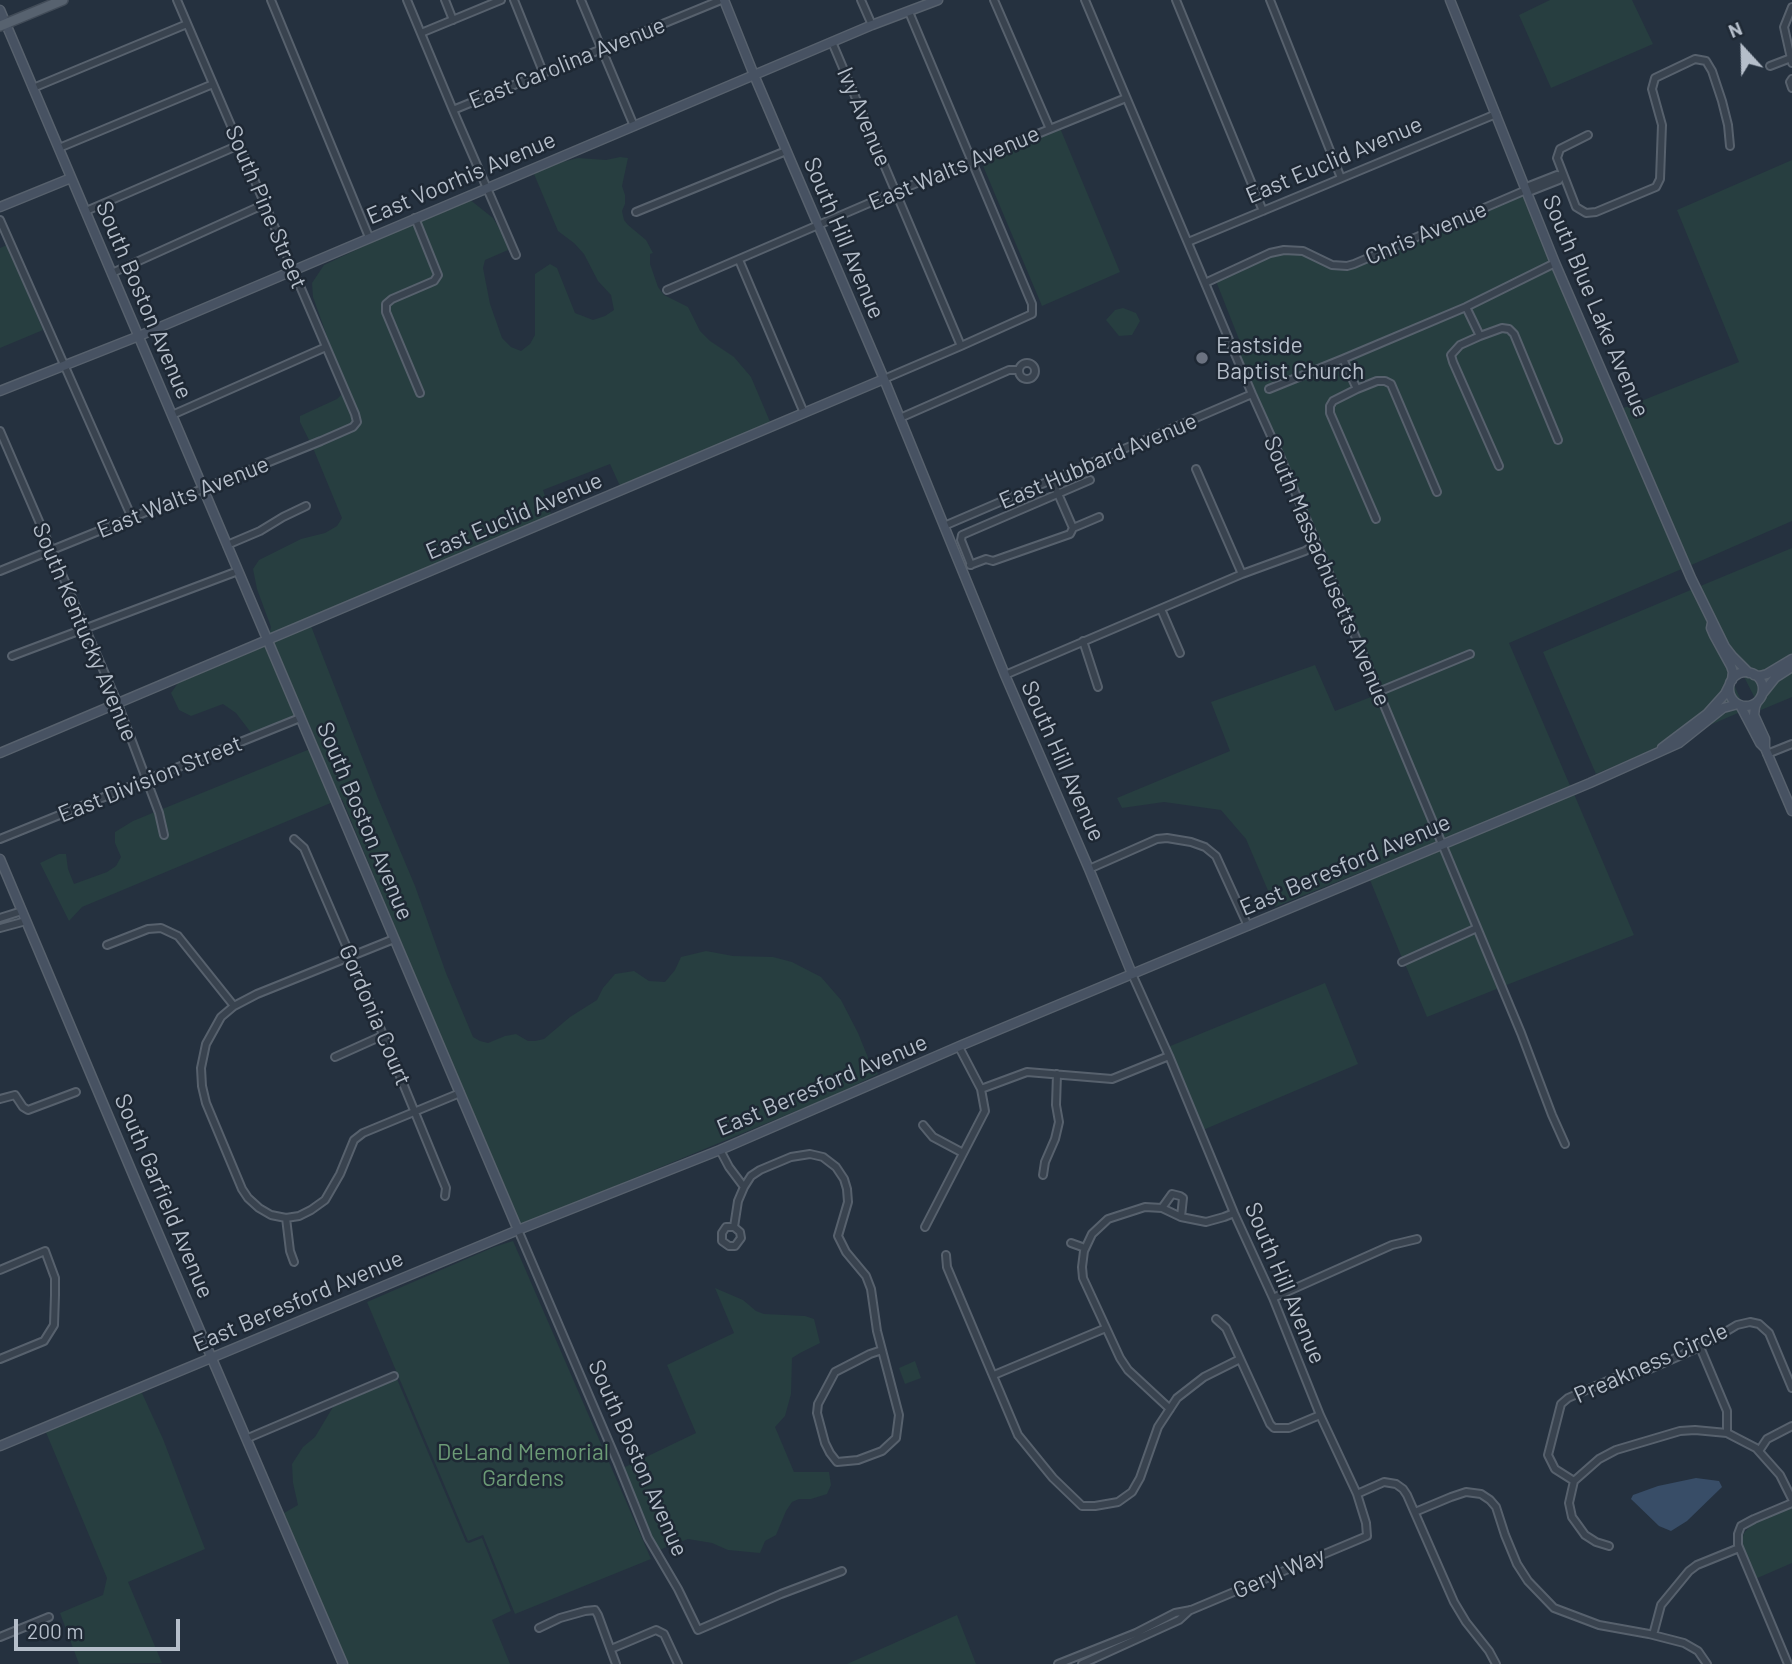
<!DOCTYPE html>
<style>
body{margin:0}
#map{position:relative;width:1792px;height:1664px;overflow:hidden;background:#25313f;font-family:Barlow,sans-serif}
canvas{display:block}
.north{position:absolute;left:1708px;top:14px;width:70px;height:70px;-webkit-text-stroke:5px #1e2834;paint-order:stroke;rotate:338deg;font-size:19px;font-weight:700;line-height:28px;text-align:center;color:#b5beca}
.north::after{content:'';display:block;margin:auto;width:24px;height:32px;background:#b5beca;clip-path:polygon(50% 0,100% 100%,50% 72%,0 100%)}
.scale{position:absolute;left:14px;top:1619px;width:166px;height:32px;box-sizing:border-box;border:4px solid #b5beca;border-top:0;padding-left:9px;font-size:21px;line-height:24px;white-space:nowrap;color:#b5beca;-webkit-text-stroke:5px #1e2834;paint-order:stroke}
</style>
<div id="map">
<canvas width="1792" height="1664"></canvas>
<div class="north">N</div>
<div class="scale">200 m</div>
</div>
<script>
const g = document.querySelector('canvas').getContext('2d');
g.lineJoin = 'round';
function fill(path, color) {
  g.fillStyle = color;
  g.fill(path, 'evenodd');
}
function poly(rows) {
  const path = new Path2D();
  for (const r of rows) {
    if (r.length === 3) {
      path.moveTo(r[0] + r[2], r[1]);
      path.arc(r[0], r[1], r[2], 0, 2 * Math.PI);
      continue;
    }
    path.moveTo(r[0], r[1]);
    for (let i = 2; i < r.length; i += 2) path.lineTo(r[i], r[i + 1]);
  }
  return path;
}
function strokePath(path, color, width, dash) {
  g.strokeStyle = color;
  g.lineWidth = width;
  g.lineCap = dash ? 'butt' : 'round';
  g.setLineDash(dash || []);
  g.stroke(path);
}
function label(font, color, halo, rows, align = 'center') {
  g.font = font + ' Barlow,sans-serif';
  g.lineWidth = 5;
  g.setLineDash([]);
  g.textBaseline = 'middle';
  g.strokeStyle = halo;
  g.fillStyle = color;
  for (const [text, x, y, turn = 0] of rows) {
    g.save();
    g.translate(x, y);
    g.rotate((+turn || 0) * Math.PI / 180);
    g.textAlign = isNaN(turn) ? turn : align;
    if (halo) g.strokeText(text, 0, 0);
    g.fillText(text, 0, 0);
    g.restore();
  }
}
fill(poly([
 [1550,0,1632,0,1653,44,1551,88,1519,15],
 [1060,128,1120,272,1042,306,981,161],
 [620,157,628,158,622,186,625,195,625,204,622,211,624,220,628,225,646,240,653,253,650,254,650,264,658,287,664,295,688,307,700,331,710,341,734,357,751,377,771,424,620,486,610,464,543,490,552,517,269,636,271,627,257,589,253,569,259,560,301,539,325,533,337,526,342,518,339,511,313,448,355,430,360,422,359,416,339,370,313,297,312,283,324,265,428,216,469,199,493,218,508,243,508,250,485,260,483,268,490,304,502,338,511,347,521,351,530,344,535,335,535,274,550,264,557,268,575,313,593,320,605,316,614,310,611,295,598,281,584,254,574,243,558,231,534,174,547,166,578,158,606,160],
 [1792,160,1792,521,1689,566,1621,409,1739,362,1677,210],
 [1524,194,1551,261,1465,304,1265,387,1268,393,1342,363,1353,387,1331,399,1328,404,1327,414,1375,522,1379,520,1333,413,1335,403,1359,392,1378,384,1384,384,1389,386,1436,496,1441,494,1394,383,1384,378,1376,378,1359,385,1347,361,1465,311,1476,335,1458,343,1451,348,1448,355,1450,363,1497,470,1502,467,1454,356,1461,348,1481,339,1503,331,1508,332,1512,336,1557,444,1562,442,1517,333,1511,327,1502,325,1481,333,1470,308,1554,267,1684,568,1509,643,1571,788,1444,842,1382,694,1473,655,1471,650,1380,688,1238,354,1244,352,1216,281,1271,256,1289,253,1302,254,1332,268,1347,269,1354,267],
 [7,245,43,330,0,348,0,248],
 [1123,308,1136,313,1140,321,1132,335,1119,336,1106,320,1115,310],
 [343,393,354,422,352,424,310,442,300,422,300,416,337,399],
 [1792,548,1792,697,1761,710,1698,587],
 [1693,589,1745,710,1596,774,1543,652],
 [311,626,378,798,415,886,446,973,473,1037,480,1041,488,1043,505,1036,516,1034,528,1041,535,1041,544,1039,570,1017,597,1000,603,988,615,974,634,971,649,981,665,982,675,970,681,957,706,951,733,956,773,957,792,962,821,977,841,1000,858,1033,869,1060,878,1074,837,1094,519,1226,342,799,338,800,316,746,318,745,306,717,303,717,272,643],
 [267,645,296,716,252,734,236,713,223,704,191,716,179,710,171,693,178,683],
 [1315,665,1335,711,1376,695,1438,841,1275,907,1246,839,1221,810,1164,802,1122,808,1117,798,1230,751,1211,702],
 [310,749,333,802,82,907,69,921,40,863,59,854,66,854,68,869,74,884,107,872,116,866,121,857,115,843,115,832,133,821,155,812,162,839,167,838,160,810],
 [1574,794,1634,935,1504,986,1447,847],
 [1442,850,1473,926,1402,958,1370,880],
 [1476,932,1499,988,1427,1017,1405,964],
 [1325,983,1358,1064,1203,1130,1168,1047],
 [513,1241,651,1559,515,1614,483,1535,468,1541,367,1302,494,1247],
 [715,1288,743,1300,756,1311,764,1314,805,1316,814,1319,820,1343,800,1353,792,1358,791,1394,785,1416,775,1427,794,1472,829,1472,831,1485,827,1494,811,1499,799,1499,792,1502,786,1511,776,1535,765,1541,760,1553,728,1550,712,1543,688,1539,659,1550,650,1536,623,1468,696,1433,667,1365,734,1333],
 [915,1361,921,1378,905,1384,899,1368],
 [397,1379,466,1542,469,1543,482,1538,511,1611,492,1620,510,1664,347,1664,284,1513,298,1505,293,1483,292,1464,303,1447,315,1437,333,1407],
 [141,1391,163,1439,205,1549,128,1582,162,1663,79,1664,60,1613,103,1595,107,1578,45,1430],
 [1792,1507,1792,1563,1755,1579,1741,1544,1744,1533,1752,1524],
 [957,1615,976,1664,847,1664,881,1649]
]), '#273e40');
fill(poly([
 [1696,1478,1719,1481,1722,1487,1687,1521,1671,1531,1659,1526,1631,1499,1633,1495,1658,1486]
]), '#384d67');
const street = poly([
 [271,0,369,237],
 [407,0,453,110,516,255],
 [445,0,453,20],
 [514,0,543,72],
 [581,0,634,126],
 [861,0,872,25],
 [994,0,1050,129],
 [1085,0,1252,394,1280,456,1521,1033,1552,1115,1565,1144],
 [1176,0,1263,211],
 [1270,0,1341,178],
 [1792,7,1784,27,1792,63],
 [421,33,501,0],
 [832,42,961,346],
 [1770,66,1791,58],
 [1792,79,1790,82,1792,88],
 [33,88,187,24],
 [453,110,721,0],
 [1588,135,1560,149,1557,158,1576,207,1586,213,1596,212,1656,187,1660,179,1662,125,1652,89,1655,78,1695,59,1706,61,1712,71,1722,101,1728,125,1730,146],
 [59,148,213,84],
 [1528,189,1531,191,1559,180,1561,176],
 [86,211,239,145],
 [636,212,786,151],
 [415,218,438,275,434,281,392,299,386,304,386,312,420,393],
 [0,220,132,518],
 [1188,242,1496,114],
 [739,260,804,413],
 [112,273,265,204],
 [1205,283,1270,253,1284,250,1303,251,1332,265,1347,266,1354,264,1526,190,1529,186,1557,175,1564,176],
 [667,290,895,192,1126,98],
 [1466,307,1480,336],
 [1343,359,1357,389],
 [1027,371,8],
 [884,379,961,346,1032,314,1032,304,909,12],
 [1269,389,1343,359,1466,307,1555,263],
 [172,415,326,347],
 [900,418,1009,370,1019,370],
 [0,431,118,704,159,813,164,835],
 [1499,466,1453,362,1451,355,1460,345,1480,336,1502,328,1509,329,1514,334,1558,440],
 [1196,469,1242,574],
 [1052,480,1073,528],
 [1376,519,1330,413,1330,406,1333,401,1357,389,1377,381,1385,381,1391,384,1437,492],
 [944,526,1252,394],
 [227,545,260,531,283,517,306,506],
 [970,565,986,559,993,561,1070,534,1073,528,1099,517],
 [971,565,961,540,962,535,1090,480],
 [0,571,321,441,353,427,357,422,355,414,177,0],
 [1161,609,1180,653],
 [1083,641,1098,687],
 [12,656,238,571],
 [1005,675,1242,574,1305,551,1316,544],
 [1378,692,1470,654],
 [1767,754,1792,744],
 [0,839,300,718],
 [294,839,304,848,351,957,446,1188,445,1196],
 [1089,869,1157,839,1167,838,1191,842,1205,847,1216,856,1248,926],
 [0,918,22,911],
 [0,928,26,921],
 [394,939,257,994,234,1006,221,1017,206,1044,201,1068,202,1086,206,1103,242,1189,248,1198,259,1208,271,1215,286,1218,299,1216,311,1210,325,1200,340,1174,354,1140,363,1133,460,1093],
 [107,945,148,929,161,928,178,936,234,1006],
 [1402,962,1477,928],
 [335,1057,384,1035],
 [981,1089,1027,1072,1112,1079,1169,1056],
 [0,1099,15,1095,23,1107,28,1110,76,1092],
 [923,1125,933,1137,963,1153],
 [720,1150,729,1167,744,1187,738,1201,734,1227,740,1232,741,1238,735,1246,729,1246,722,1241,722,1233,726,1227,734,1227],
 [1043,1175,1045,1162,1055,1139,1059,1122,1056,1105,1057,1074],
 [744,1187,751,1176,760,1170,791,1157,810,1154,823,1157,836,1167,844,1179,847,1189,848,1202,838,1236,846,1252,866,1276,871,1289,877,1331,899,1415,896,1438,882,1451,858,1460,837,1462,830,1453,825,1443,817,1413,818,1404,835,1372,870,1354,882,1350],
 [1162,1208,1172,1194,1180,1196,1183,1198,1181,1217],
 [286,1218,290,1251,294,1262],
 [925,1227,985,1111,981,1089,959,1047],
 [518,1230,617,1461,648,1538,678,1589,698,1630,781,1594,842,1571],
 [1071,1243,1085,1248],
 [946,1255,947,1267,1018,1435,1053,1478,1082,1506,1095,1506,1118,1502,1132,1492,1140,1478,1158,1427,1177,1398,1204,1377,1240,1359],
 [0,1270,45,1251,55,1278,55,1295,54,1325,44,1341,0,1359],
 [1273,1298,1392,1245,1417,1239],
 [1216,1319,1226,1328,1270,1424,1274,1428,1289,1428,1320,1415],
 [1700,1347,1727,1411,1727,1433],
 [994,1375,1106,1328],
 [1170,1409,1128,1370,1120,1358,1083,1278,1082,1267,1084,1251,1092,1234,1108,1219,1145,1207,1162,1208,1181,1217,1206,1222,1224,1217,1234,1213],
 [248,1438,394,1376],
 [1759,1451,1767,1439,1792,1426],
 [1574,1481,1555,1469,1548,1455,1561,1404,1568,1398,1621,1375,1650,1369,1700,1347,1737,1325,1750,1322,1759,1324,1769,1333,1792,1388],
 [1357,1494,1384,1482,1396,1484,1403,1489,1407,1495,1454,1602,1466,1622,1489,1651,1496,1664],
 [1415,1512,1451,1497,1466,1492,1481,1494,1490,1500,1496,1507,1505,1535,1517,1564,1528,1581,1554,1608,1599,1625,1649,1634,1684,1643,1698,1651,1707,1664],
 [1609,1546,1596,1542,1585,1535,1572,1517,1569,1503,1574,1481,1599,1459,1616,1450,1680,1431,1695,1430,1727,1433,1756,1448,1780,1475,1792,1499],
 [539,1628,560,1618,585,1611,595,1610,598,1615,616,1664],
 [1653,1635,1661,1605,1689,1571,1697,1565,1739,1548],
 [0,1637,49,1617],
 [611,1649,656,1630,664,1634,678,1664],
 [1058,1664,1136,1633,1175,1613,1191,1610,1367,1536,1366,1523,1357,1494,1320,1415,1273,1298,1234,1213,1169,1056,1132,974],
 [1082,1664,1179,1620,1190,1610],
 [1788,1664,1738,1545,1738,1534,1741,1526,1754,1519,1792,1503]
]);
const secondary = poly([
 [724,0,754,75,884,379,1005,675,1089,869,1132,974],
 [1450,0,1555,263,1691,578,1725,647,1732,656,1749,673],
 [0,10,518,1230],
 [0,207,71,178],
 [0,391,139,336,872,25,938,0],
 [1712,623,1711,628,1714,635,1731,666,1733,672,1732,680],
 [1746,689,17],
 [1754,675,1760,676,1767,674,1792,659],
 [1763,693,1775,678,1792,667],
 [1757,702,1755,707,1754,715,1765,739,1765,748],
 [1740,705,1760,743,1765,748,1792,811],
 [1662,748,1707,714,1725,694,1729,686],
 [0,753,884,379],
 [0,859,137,1184,343,1664],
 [0,1446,518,1230,720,1150,962,1045,1590,783,1679,743,1723,708,1738,704]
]);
const primary = poly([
 [0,26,63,0]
]);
strokePath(street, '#57616d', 10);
strokePath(secondary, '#57616d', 11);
strokePath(primary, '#424c58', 12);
strokePath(street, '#39434f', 6);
strokePath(secondary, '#475262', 8);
strokePath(primary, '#57626f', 9);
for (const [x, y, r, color] of [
 [1202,358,7,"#6b7280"]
]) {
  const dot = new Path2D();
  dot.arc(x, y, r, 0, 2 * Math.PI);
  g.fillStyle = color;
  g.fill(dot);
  strokePath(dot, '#1e2834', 2.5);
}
label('23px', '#b5beca', '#1e2834', [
 ["East Carolina Avenue",567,63,-22],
 ["Ivy Avenue",864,117,67],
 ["East Euclid Avenue",1334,160,-23],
 ["East Walts Avenue",954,168,-23],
 ["East Voorhis Avenue",461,178,-23],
 ["South Pine Street",266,207,67],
 ["Chris Avenue",1426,233,-23],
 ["South Hill Avenue",844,238,67],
 ["South Boston Avenue",144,300,67],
 ["South Blue Lake Avenue",1596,306,67],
 ["East Hubbard Avenue",1098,461,-23],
 ["East Walts Avenue",183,497,-22],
 ["East Euclid Avenue",514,516,-23],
 ["South Massachusetts Avenue",1327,571,67],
 ["South Kentucky Avenue",85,632,67],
 ["South Hill Avenue",1063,761,66],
 ["East Division Street",150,779,-22],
 ["South Boston Avenue",365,821,67],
 ["East Beresford Avenue",1345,865,-23],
 ["Gordonia Court",375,1015,67],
 ["East Beresford Avenue",822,1085,-23],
 ["South Garfield Avenue",164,1196,67],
 ["South Hill Avenue",1285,1283,67],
 ["East Beresford Avenue",298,1301,-23],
 ["Preakness Circle",1651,1363,-24],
 ["South Boston Avenue",638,1458,66],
 ["Geryl Way",1279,1573,-23]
]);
label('23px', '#b5beca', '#1e2834', [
 ["Eastside",1216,345],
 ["Baptist Church",1216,371]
], 'left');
label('23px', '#6c9b76', '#1e2834', [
 ["DeLand Memorial",523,1452],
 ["Gardens",523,1478]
]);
</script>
